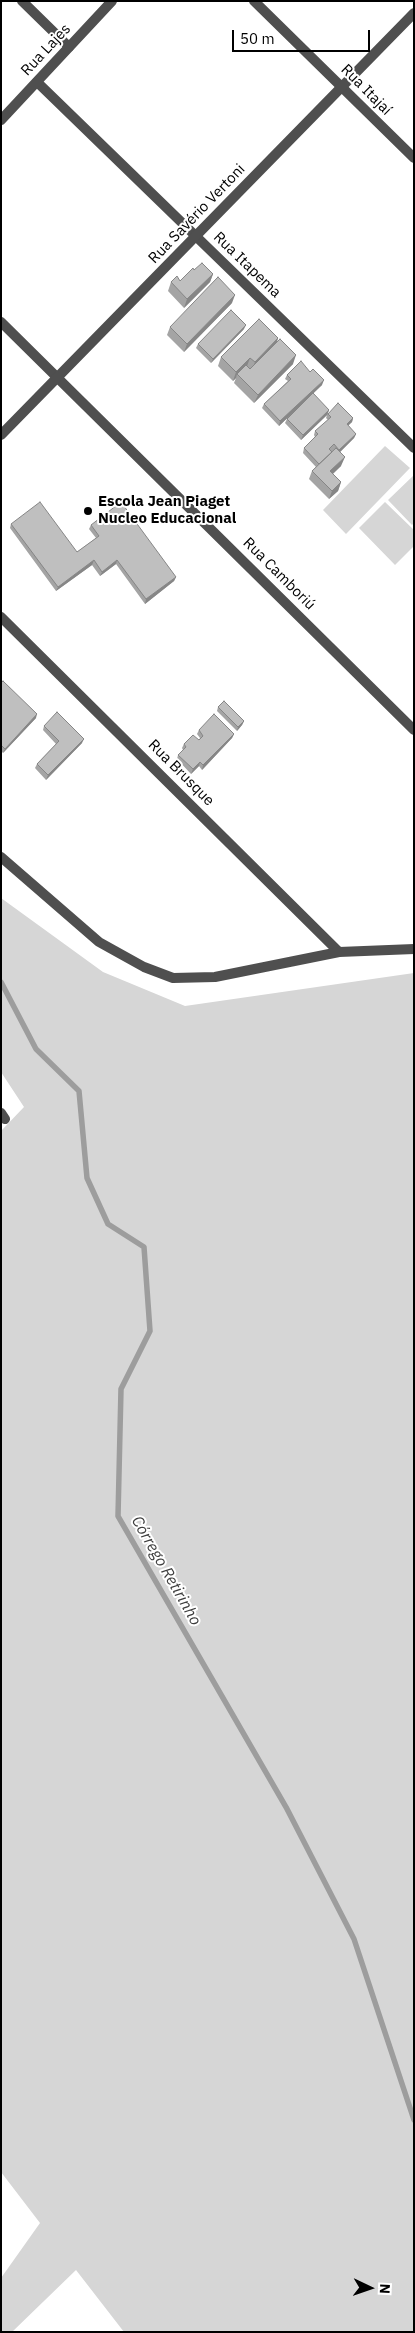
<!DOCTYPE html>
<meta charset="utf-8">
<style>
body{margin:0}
#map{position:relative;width:415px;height:2333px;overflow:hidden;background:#fff;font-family:"IBM Plex Sans",sans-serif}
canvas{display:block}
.frame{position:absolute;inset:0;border:2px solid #000;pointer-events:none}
.north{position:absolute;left:345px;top:2263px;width:50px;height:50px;-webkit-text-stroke:4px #fff;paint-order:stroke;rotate:93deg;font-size:14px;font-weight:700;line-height:20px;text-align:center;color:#000}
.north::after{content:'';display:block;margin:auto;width:18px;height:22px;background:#000;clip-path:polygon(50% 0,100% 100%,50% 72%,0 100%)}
.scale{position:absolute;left:232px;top:30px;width:138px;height:22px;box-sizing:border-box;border:2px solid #000;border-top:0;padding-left:6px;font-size:15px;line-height:18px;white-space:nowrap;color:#000;-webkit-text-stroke:4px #fff;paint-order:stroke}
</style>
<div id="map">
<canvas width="415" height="2333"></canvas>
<div class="frame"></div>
<div class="north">N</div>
<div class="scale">50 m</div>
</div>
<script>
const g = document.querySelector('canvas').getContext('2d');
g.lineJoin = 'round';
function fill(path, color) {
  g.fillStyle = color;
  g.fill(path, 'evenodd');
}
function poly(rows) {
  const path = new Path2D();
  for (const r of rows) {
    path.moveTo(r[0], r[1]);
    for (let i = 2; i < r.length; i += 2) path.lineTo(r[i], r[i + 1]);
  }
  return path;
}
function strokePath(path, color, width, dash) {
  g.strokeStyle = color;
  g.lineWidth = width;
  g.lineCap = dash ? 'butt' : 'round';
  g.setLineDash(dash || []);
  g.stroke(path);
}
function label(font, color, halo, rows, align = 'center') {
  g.font = font + ' "IBM Plex Sans",sans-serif';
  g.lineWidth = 4;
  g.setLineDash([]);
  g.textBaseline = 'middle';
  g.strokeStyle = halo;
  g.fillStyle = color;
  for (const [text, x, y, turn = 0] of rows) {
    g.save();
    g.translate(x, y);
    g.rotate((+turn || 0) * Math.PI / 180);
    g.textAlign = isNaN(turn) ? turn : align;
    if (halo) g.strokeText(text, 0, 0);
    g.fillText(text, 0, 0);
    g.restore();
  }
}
fill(poly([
 [385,446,410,468,346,534,323,510],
 [414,475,414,523,412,525,388,500],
 [385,502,414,530,414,546,395,565,359,528],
 [1,898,103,972,185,1006,414,973,414,2332,124,2332,76,2270,12,2332,1,2332,1,2278,40,2223,1,2172,1,1131,24,1107,1,1072]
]), '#d6d6d6');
strokePath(poly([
 [1,982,36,1049,79,1091,87,1178,108,1224,144,1247,150,1331,121,1389,118,1516,286,1807,354,1939,414,2120]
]), '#9d9d9d', 5.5);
strokePath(poly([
 [22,1,69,47],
 [254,1,414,158],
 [37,82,414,448],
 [1,322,414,730],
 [1,617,339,952],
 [1,1113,5,1119]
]), '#4f4f4f', 10);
strokePath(poly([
 [1,120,112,1],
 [1,435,414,13],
 [1,857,99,942,144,967,173,978,215,977,339,952,414,949]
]), '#4f4f4f', 10);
fill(poly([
 [194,270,213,274,210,282,184,308,168,291,171,282,180,281],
 [232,303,184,352,167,335,170,327],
 [244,329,211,363,196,348,198,344],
 [278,338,277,342,293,364,254,403,234,383,236,378,233,381,218,366,221,357],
 [287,375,322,385,279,426,262,408,264,404,288,381,285,379],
 [329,410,328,413,353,418,352,422,348,426,356,434,354,438,340,452,341,466,333,474,341,482,338,491,329,499,309,479,312,471,316,467,303,453,304,448,315,437,314,435,315,431,328,420,326,418,327,415,301,440,285,423,287,419],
 [11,524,77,552,96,538,89,529,91,525,176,577,174,581,145,604,116,564,100,576,92,565,56,591,10,528],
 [1,683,36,718,3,753,1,751],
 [218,707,244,721,242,725,237,731,217,711],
 [44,726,82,743,46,780,35,768,37,764,56,744,43,730],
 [199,730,234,734,232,738,202,770,199,766,191,774,177,759,178,755,183,750,182,748,184,744,199,740,200,738,197,734]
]), '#a4a4a4');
fill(poly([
 [213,274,210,282,184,308,187,299],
 [235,295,232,303,184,352,187,344],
 [246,325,244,329,211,363,213,359],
 [278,338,275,347,252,370,255,362],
 [296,355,293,364,254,403,258,395],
 [250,358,247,366,237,374,236,378,233,381,236,372],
 [324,380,322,385,279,426,280,421],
 [329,410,327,415,301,440,303,435],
 [353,418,352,422,345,428,347,424],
 [356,434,354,438,338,454,339,450],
 [345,457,341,466,327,479,330,471],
 [341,482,338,491,329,499,332,491],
 [94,560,92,565,56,591,58,587],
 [117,560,116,564,100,576,102,572],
 [176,577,174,581,145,604,146,599],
 [37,714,36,718,3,753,5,749],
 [244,721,242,725,237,731,238,727],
 [234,734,232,738,202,770,203,765],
 [84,739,82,743,46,780,48,775],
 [200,762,199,766,191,774,193,769]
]), '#868686');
const building = poly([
 [202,263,213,274,187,299,171,282,177,276,180,281,193,268,194,270,202,263],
 [218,277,235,295,187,344,170,327,218,277],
 [231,310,246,325,213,359,198,344,231,310],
 [259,319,278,338,255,362,250,358,236,372,221,357,259,319],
 [280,339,296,355,258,395,237,374,246,365,250,369,280,339],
 [301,361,310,372,313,369,324,380,280,421,264,404,291,379,287,375,301,361],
 [313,393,329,410,303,435,287,419,313,393],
 [338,403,353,418,347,424,356,434,339,450,334,444,329,449,332,452,319,464,304,448,318,434,315,431,331,417,328,414,338,403],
 [336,448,345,457,330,471,341,482,332,491,312,471,336,448],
 [40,502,77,552,99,536,91,525,121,502,176,577,146,599,117,560,102,572,94,560,58,587,11,524,40,502],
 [3,681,37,714,5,749,1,745,1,683,3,681],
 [224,701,244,721,238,727,218,707,224,701],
 [57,712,84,739,48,775,37,764,59,741,44,726,57,712],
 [214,714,234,734,203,765,200,762,193,769,178,755,186,747,184,744,193,735,199,740,203,736,199,730,214,714]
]);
fill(building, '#bfbfbf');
strokePath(building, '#868686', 1);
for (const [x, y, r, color] of [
 [88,511,5,"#000"]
]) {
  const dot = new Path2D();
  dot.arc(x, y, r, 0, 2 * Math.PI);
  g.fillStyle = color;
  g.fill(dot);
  strokePath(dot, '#fff', 2);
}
label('15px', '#000', '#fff', [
 ["Rua Lajes",46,50,-47],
 ["Rua Itajaí",366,90,45],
 ["Rua Savério Vertoni",197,214,-46],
 ["Rua Itapema",247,265,44],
 ["Rua Camboriú",279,574,45],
 ["Rua Brusque",181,773,45]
]);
label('bold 15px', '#000', '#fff', [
 ["Escola Jean Piaget",98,502],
 ["Nucleo Educacional",98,519]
], 'left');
label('italic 16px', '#3e3e3e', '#fff', [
 ["Córrego Retirinho",166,1571,60]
]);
</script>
